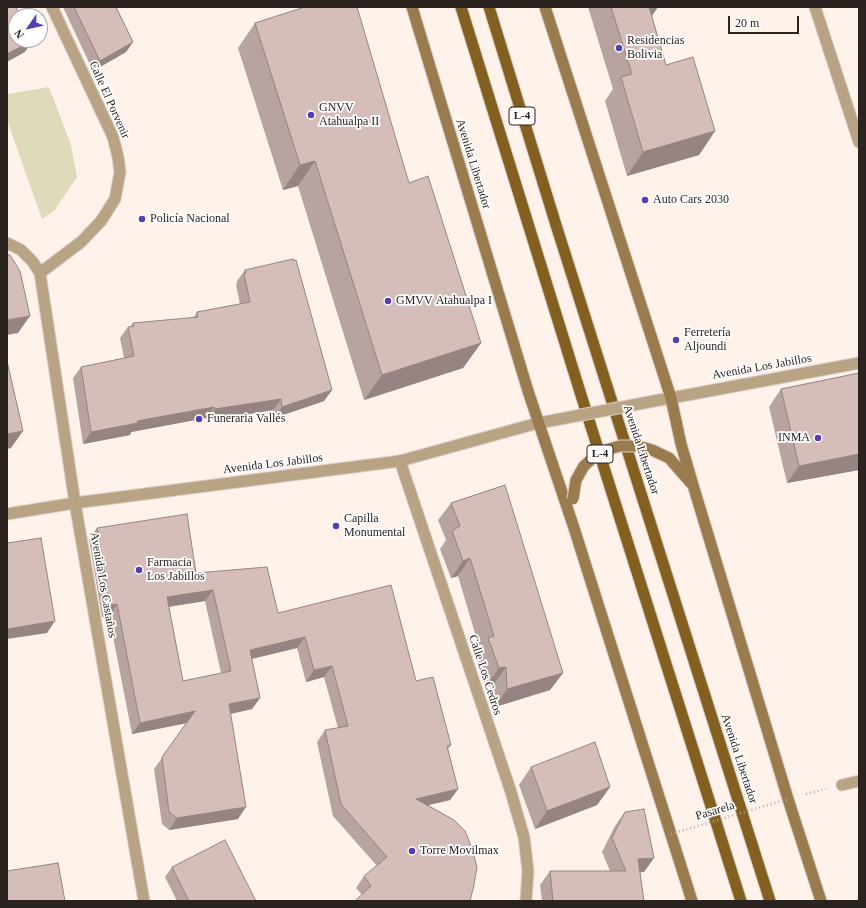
<!DOCTYPE html>
<meta charset="utf-8">
<style>
body{margin:0}
#map{position:relative;width:866px;height:908px;overflow:hidden;background:#fff2eb;font-family:Georgia,serif}
canvas{display:block}
.frame{position:absolute;inset:0;border:8px solid #2a231f;pointer-events:none}
.north{position:absolute;left:8px;top:8px;width:40px;height:40px;box-sizing:border-box;background:#fff;border:1px solid #aaa7a5;border-radius:50%;rotate:236deg;font-size:11px;font-weight:700;line-height:16px;text-align:center;color:#2a231f}
.north::after{content:'';display:block;margin:auto;width:14px;height:18px;background:#533eb6;clip-path:polygon(50% 0,100% 100%,50% 72%,0 100%)}
.scale{position:absolute;left:728px;top:16px;width:71px;height:18px;box-sizing:border-box;border:2px solid #2a231f;border-top:0;padding-left:5px;font-size:12px;line-height:14px;white-space:nowrap;color:#2a231f;-webkit-text-stroke:3px #fff;paint-order:stroke}
</style>
<div id="map">
<canvas width="866" height="908"></canvas>
<div class="frame"></div>
<div class="north">N</div>
<div class="scale">20 m</div>
</div>
<script>
const g = document.querySelector('canvas').getContext('2d');
g.lineJoin = 'round';
function fill(path, color) {
  g.fillStyle = color;
  g.fill(path, 'evenodd');
}
function poly(rows) {
  const path = new Path2D();
  for (const r of rows) {
    path.moveTo(r[0], r[1]);
    for (let i = 2; i < r.length; i += 2) path.lineTo(r[i], r[i + 1]);
  }
  return path;
}
function strokePath(path, color, width, dash) {
  g.strokeStyle = color;
  g.lineWidth = width;
  g.lineCap = dash ? 'butt' : 'round';
  g.setLineDash(dash || []);
  g.stroke(path);
}
function label(font, color, halo, rows, align = 'center') {
  g.font = font + ' Georgia,serif';
  g.lineWidth = 3.5;
  g.setLineDash([]);
  g.textBaseline = 'middle';
  g.strokeStyle = halo;
  g.fillStyle = color;
  for (const [text, x, y, turn = 0] of rows) {
    g.save();
    g.translate(x, y);
    g.rotate((+turn || 0) * Math.PI / 180);
    g.textAlign = isNaN(turn) ? turn : align;
    if (halo) g.strokeText(text, 0, 0);
    g.fillText(text, 0, 0);
    g.restore();
  }
}
fill(poly([
 [49,87,71,145,77,177,54,211,42,219,7,120,7,94]
]), '#dedbbb');
const minor = poly([
 [815,7,859,142],
 [7,243,21,250,33,262,40,273,75,503,144,901],
 [40,273,81,242,101,221,115,199,120,172,118,157,113,137,52,7],
 [671,398,859,363],
 [400,461,510,789,524,837,528,871,526,901],
 [842,785,859,781]
]);
const tertiary = poly([
 [654,401,671,398],
 [7,514,75,503,400,461,538,423,555,420]
]);
const secondary = poly([
 [412,7,528,391,574,528,692,901],
 [545,7,671,398,681,444,693,485,788,799,821,901],
 [669,458,691,483]
]);
const primary = poly([
 [461,7,581,395,741,901],
 [489,7,556,225,770,901]
]);
strokePath(minor, '#d9cdc6', 13);
strokePath(tertiary, '#d9cdc6', 13);
strokePath(secondary, '#d9cdc6', 13);
strokePath(primary, '#d9cdc6', 13);
strokePath(poly([
 [806,794,826,789]
]), '#b6aba5', 2.5, [1, 3]);
strokePath(minor, '#b8a385', 11);
strokePath(tertiary, '#b8a385', 11);
strokePath(secondary, '#9a7b4e', 11);
strokePath(primary, '#835f20', 11);
const tertiaryBridge = poly([
 [555,420,654,401]
]);
const secondaryBridge = poly([
 [573,499,576,480,584,466,595,456,609,449,620,446,638,446,652,450,669,458]
]);
strokePath(tertiaryBridge, '#d9cdc6', 13, []);
strokePath(secondaryBridge, '#d9cdc6', 13, []);
strokePath(poly([
 [671,834,788,799]
]), '#b6aba5', 2.5, [1, 3]);
strokePath(tertiaryBridge, '#b8a385', 11);
strokePath(secondaryBridge, '#9a7b4e', 11);
fill(poly([
 [63,7,116,7,133,42,126,52,93,71],
 [588,7,658,7,652,16,666,65,715,131,699,155,627,176,605,101,613,89],
 [255,23,409,183,481,343,463,368,364,400,298,186,283,190,238,48],
 [245,270,332,390,324,401,274,418,273,410,207,421,206,418,131,432,130,435,83,444,73,378,81,367,124,358,120,338,128,327,130,327,133,323,193,318,197,312,240,304,236,285,237,283,237,281],
 [859,373,859,470,787,483,769,407,781,389],
 [451,503,563,673,550,690,495,707,493,685,486,686,476,655,480,650,458,576,451,578,440,549,446,540,438,520],
 [97,528,196,573,416,681,451,745,448,749,458,789,450,800,428,805,454,820,362,895,356,888,364,876,377,866,333,816,317,742,325,730,338,728,324,677,306,682,297,648,252,659,260,698,252,709,230,714,238,819,169,830,162,824,154,769,187,723,132,734,109,616,102,617,89,539],
 [205,601,221,673,183,681,169,607],
 [531,767,610,787,597,805,535,829,519,785],
 [625,812,644,872,640,872,644,901,542,901,540,885,550,871,610,871,602,852,615,826],
 [172,867,256,901,177,901,165,877]
]), '#b7a3a0');
fill(poly([
 [647,7,658,7,646,24],
 [33,40,25,52,7,62,7,54],
 [133,42,126,52,93,71,100,61],
 [715,131,699,155,627,176,643,152],
 [315,161,298,186,283,190,300,165],
 [30,316,18,333,7,335,7,320],
 [481,343,463,368,364,400,382,375],
 [332,390,324,401,274,418,282,407],
 [281,399,273,410,207,421,215,409],
 [214,407,206,418,131,432,130,435,83,444,91,432,137,421],
 [23,431,11,448,7,449,7,434],
 [859,454,859,470,787,483,799,466],
 [470,558,458,576,451,578,463,561],
 [213,590,205,601,159,608,167,597],
 [117,604,109,616,102,617,110,605],
 [55,621,47,633,7,639,7,629],
 [305,637,297,648,242,661,250,650],
 [332,666,324,677,306,682,314,670],
 [506,667,493,685,486,686,499,668],
 [563,673,550,690,495,707,507,689],
 [260,698,252,709,221,716,229,704],
 [195,711,187,723,132,734,140,723],
 [610,787,597,805,535,829,547,811],
 [458,789,450,800,408,810,416,799],
 [246,807,238,819,169,830,177,818],
 [654,858,644,872,628,874,638,859]
]), '#958482');
const building = poly([
 [7,7,16,7,20,16,16,16,16,40,33,40,7,54,7,7],
 [74,7,116,7,133,42,100,61,74,7],
 [305,7,357,7,409,183,428,176,481,343,382,375,315,161,300,165,255,23,305,7],
 [611,7,649,7,666,65,693,57,715,131,643,152,621,77,632,74,611,7],
 [7,254,10,255,20,271,30,316,7,320,7,254],
 [293,259,294,261,296,260,332,390,282,407,281,399,215,409,214,407,137,421,138,423,91,432,81,367,134,356,128,327,134,326,133,323,198,317,197,312,250,302,244,274,246,273,245,270,293,259],
 [7,361,23,431,7,434,7,361],
 [859,373,859,454,799,466,781,389,859,373],
 [505,485,563,673,507,689,506,667,499,668,488,638,494,636,470,558,463,561,452,531,460,526,451,503,505,485],
 [187,514,196,573,267,567,278,613,391,585,416,681,433,677,451,745,447,746,458,789,416,799,454,820,465,831,472,848,477,867,474,885,470,901,355,901,371,886,364,876,387,857,341,804,325,730,348,726,332,666,314,670,305,637,250,650,260,698,229,704,246,807,177,818,169,812,162,757,195,711,140,723,117,604,110,605,97,528,187,514],
 [213,590,231,671,183,681,167,597,213,590],
 [41,538,55,621,7,629,7,543,41,538],
 [595,742,610,787,547,811,531,767,595,742],
 [644,809,654,858,638,859,644,901,553,901,550,871,626,871,612,838,625,812,644,809],
 [225,840,256,901,189,901,172,867,225,840],
 [58,863,65,901,7,901,7,871,58,863]
]);
fill(building, '#d5bdba');
strokePath(building, '#958482', 1);
for (const [x, y, r, color] of [
 [619,48,4,"#533eb6"],
 [311,115,4,"#533eb6"],
 [645,200,4,"#533eb6"],
 [142,219,4,"#533eb6"],
 [388,301,4,"#533eb6"],
 [676,340,4,"#533eb6"],
 [199,419,4,"#533eb6"],
 [818,438,4,"#533eb6"],
 [336,526,4,"#533eb6"],
 [139,570,4,"#533eb6"],
 [412,851,4,"#533eb6"]
]) {
  const dot = new Path2D();
  dot.arc(x, y, r, 0, 2 * Math.PI);
  g.fillStyle = color;
  g.fill(dot);
  strokePath(dot, '#fff', 1.5);
}
for (const [x, y, w] of [
 [522,116,26],
 [600,454,26]
]) {
  const box = new Path2D();
  box.roundRect(x - w / 2, y - 9, w, 18, 3);
  g.fillStyle = '#fff';
  g.fill(box);
  strokePath(box, '#2a231f', 1);
}
label('bold 11px', '#2a231f', null, [
 ["L-4",522,116],
 ["L-4",600,454]
]);
label('12px', '#2a231f', '#fff', [
 ["Residencias",627,41],
 ["Bolivia",627,55],
 ["GNVV",319,108],
 ["Atahualpa II",319,122],
 ["Auto Cars 2030",653,200],
 ["Policía Nacional",150,219],
 ["GMVV Atahualpa I",396,301],
 ["Ferretería",684,333],
 ["Aljoundi",684,347],
 ["Funeraria Vallés",207,419],
 ["INMA",810,438,"right"],
 ["Capilla",344,519],
 ["Monumental",344,533],
 ["Farmacia",147,563],
 ["Los Jabillos",147,577],
 ["Torre Movilmax",420,851]
], 'left');
label('12px', '#2a231f', '#fff', [
 ["Calle El Porvenir",109,100,66],
 ["Avenida Libertador",473,164,73],
 ["Avenida Los Jabillos",762,367,-10],
 ["Avenida Libertador",641,450,72],
 ["Avenida Los Jabillos",273,464,-7],
 ["Avenida Los Castaños",103,585,80],
 ["Calle Los Cedros",485,675,72],
 ["Avenida Libertador",739,759,72],
 ["Pasarela",715,811,-17]
]);
</script>
